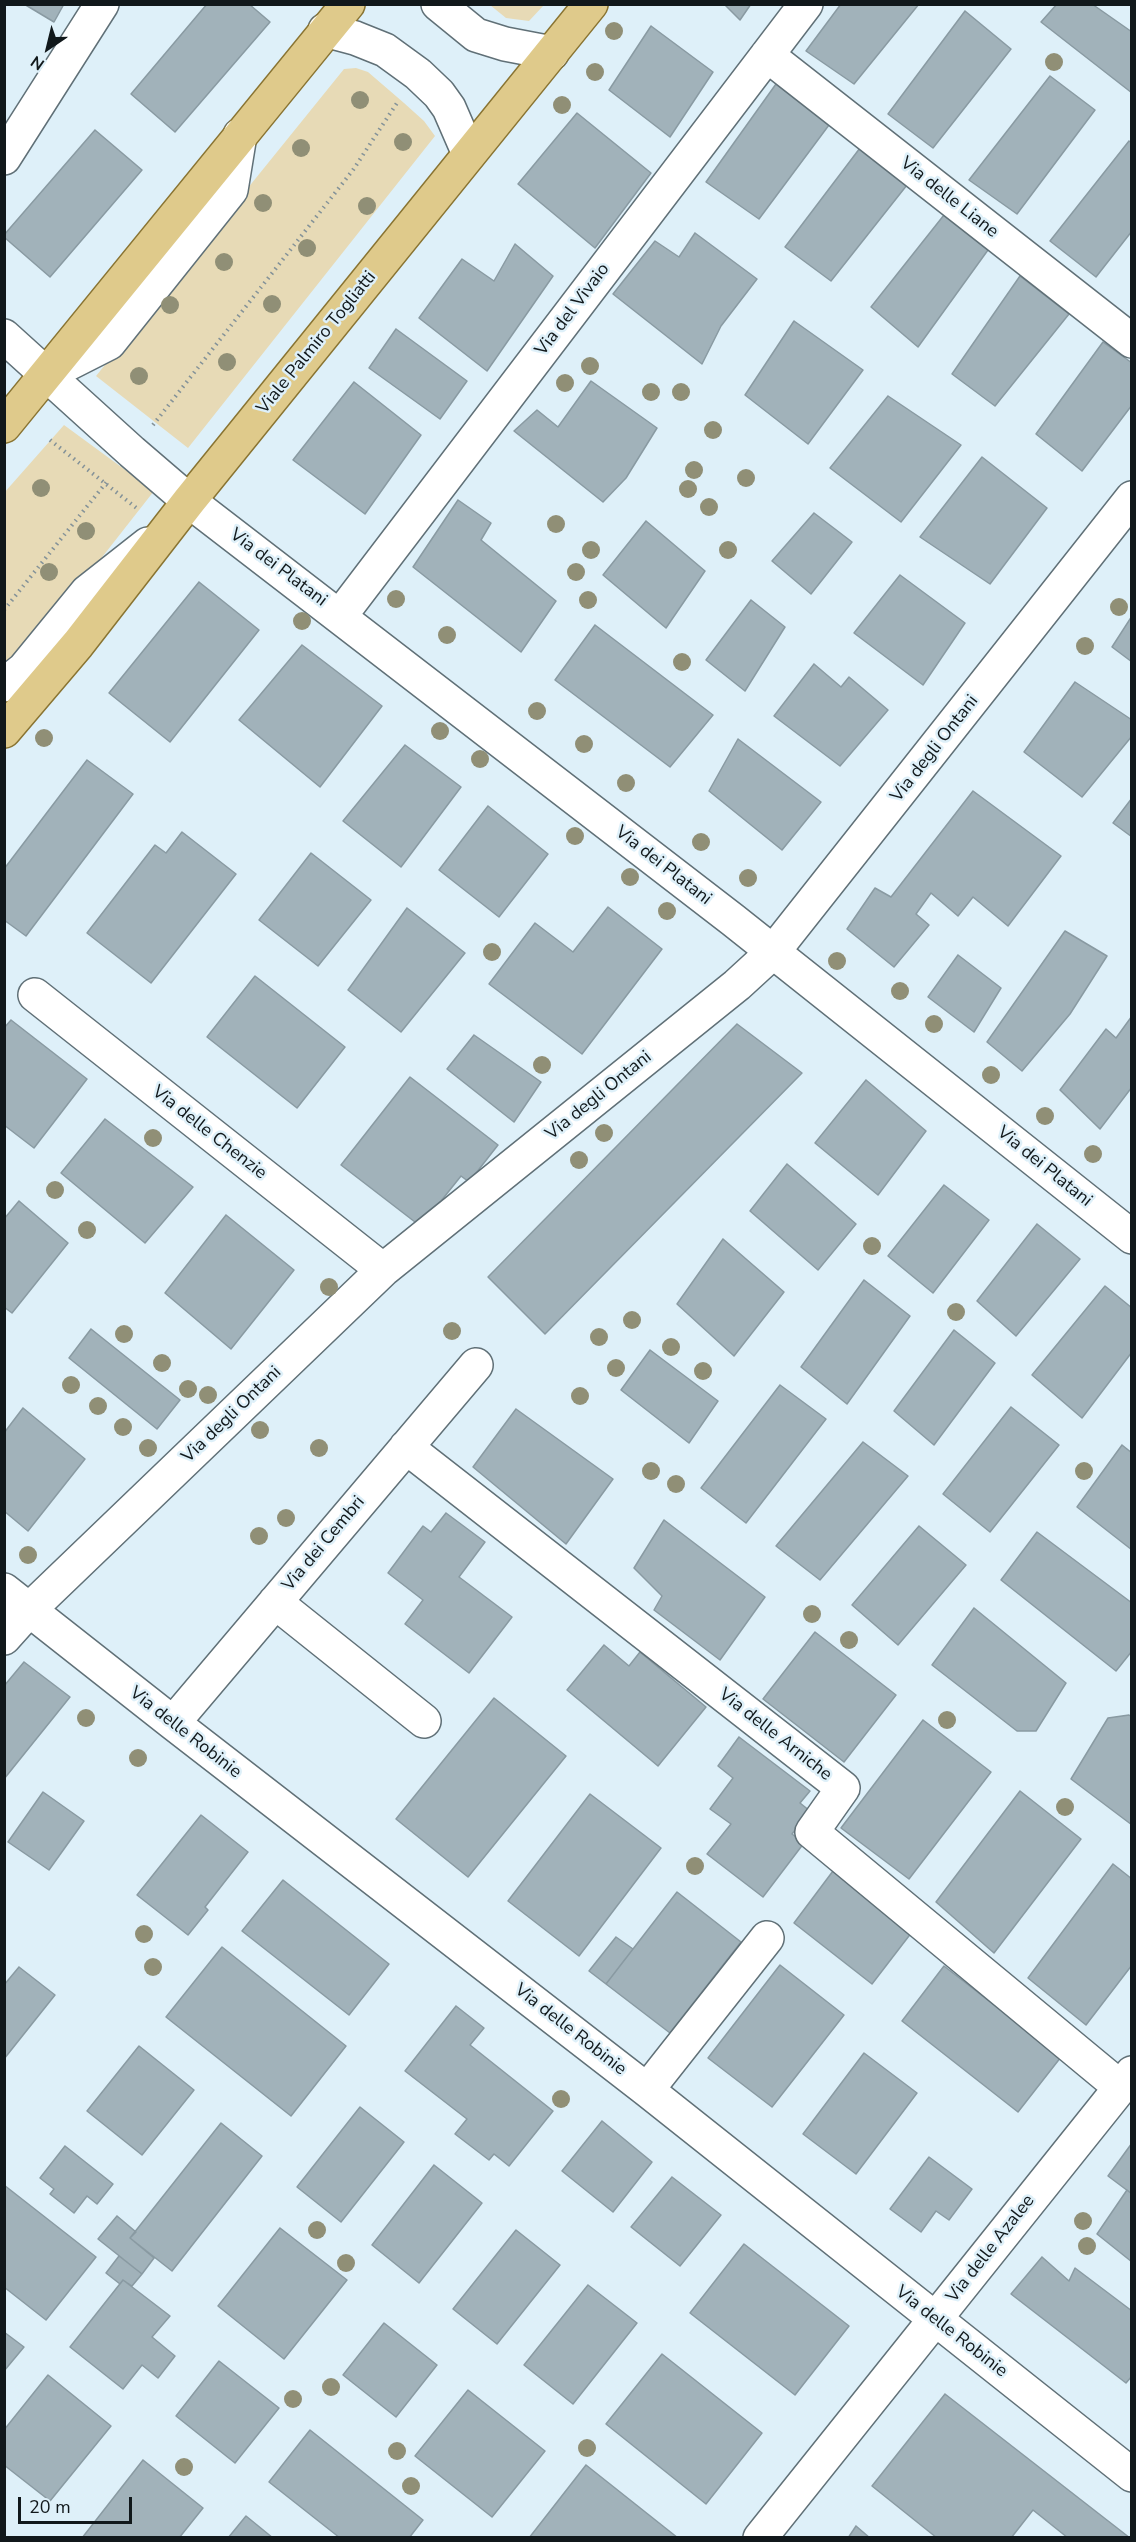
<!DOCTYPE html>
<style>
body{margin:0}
#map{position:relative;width:1136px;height:2542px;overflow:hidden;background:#def0f9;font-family:"Nunito Sans",sans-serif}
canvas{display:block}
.frame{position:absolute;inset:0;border:6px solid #11181b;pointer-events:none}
.north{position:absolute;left:18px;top:18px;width:60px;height:60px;-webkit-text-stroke:4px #def0f9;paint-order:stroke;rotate:215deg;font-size:16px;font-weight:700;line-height:24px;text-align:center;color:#11181b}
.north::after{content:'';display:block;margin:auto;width:21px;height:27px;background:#11181b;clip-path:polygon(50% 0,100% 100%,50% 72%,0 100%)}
.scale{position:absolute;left:18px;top:2497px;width:114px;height:27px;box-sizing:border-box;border:3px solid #11181b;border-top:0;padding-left:8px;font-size:18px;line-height:21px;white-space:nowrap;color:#11181b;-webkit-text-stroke:4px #def0f9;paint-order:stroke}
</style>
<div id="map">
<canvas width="1136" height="2542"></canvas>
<div class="frame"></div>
<div class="north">N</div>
<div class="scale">20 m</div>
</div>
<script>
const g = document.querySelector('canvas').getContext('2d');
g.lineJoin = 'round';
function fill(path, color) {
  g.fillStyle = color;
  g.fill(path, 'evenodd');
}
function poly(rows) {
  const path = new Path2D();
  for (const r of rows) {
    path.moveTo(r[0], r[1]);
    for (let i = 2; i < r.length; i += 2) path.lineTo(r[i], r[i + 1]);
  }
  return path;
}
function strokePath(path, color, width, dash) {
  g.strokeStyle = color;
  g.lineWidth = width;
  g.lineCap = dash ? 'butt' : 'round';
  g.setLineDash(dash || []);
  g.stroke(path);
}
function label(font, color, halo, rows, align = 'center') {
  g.font = font + ' "Nunito Sans",sans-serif';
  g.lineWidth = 5;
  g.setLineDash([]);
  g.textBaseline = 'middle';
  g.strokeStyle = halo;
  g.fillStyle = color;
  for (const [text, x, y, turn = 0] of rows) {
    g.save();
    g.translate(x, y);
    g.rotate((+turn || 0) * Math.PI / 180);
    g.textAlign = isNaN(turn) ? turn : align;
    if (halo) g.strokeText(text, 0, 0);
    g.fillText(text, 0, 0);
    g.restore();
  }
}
fill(poly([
 [490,5,544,5,529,21,506,18],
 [356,68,368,72,404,103,424,121,435,136,188,448,96,376,344,69],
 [64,425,154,491,19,663,4,668,4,493]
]), '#e7dab6');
const building = poly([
 [24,4,64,4,54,22,24,4],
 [207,4,249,4,270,22,175,132,131,94,207,4],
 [724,4,751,4,740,20,724,4],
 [841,4,919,4,854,84,806,51,841,4],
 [1057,4,1092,4,1132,32,1132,93,1041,22,1057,4],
 [965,11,1011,49,933,148,888,114,965,11],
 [651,26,713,72,670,137,609,90,651,26],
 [1050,76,1095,110,1017,214,969,180,1050,76],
 [776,84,829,125,759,219,706,182,776,84],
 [577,113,651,173,595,248,518,184,577,113],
 [95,130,142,170,50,277,4,237,4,235,95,130],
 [1129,141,1132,143,1132,231,1096,277,1050,241,1129,141],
 [860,148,907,185,831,281,785,247,860,148],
 [944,215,988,250,918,347,871,307,944,215],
 [695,233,757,279,721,326,702,364,613,294,655,241,679,257,695,233],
 [515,244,553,276,487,371,419,318,462,259,494,281,515,244],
 [1020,276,1069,314,995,406,952,374,1020,276],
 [794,321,863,370,808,444,745,395,794,321],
 [396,329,467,381,440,419,369,368,396,329],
 [1103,342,1132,363,1132,405,1082,471,1036,434,1103,342],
 [591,381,657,428,626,478,603,502,514,431,537,410,558,427,591,381],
 [354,382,421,435,365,514,293,460,354,382],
 [888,396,961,445,901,522,830,468,888,396],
 [982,457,1047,508,990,584,920,537,982,457],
 [458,500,491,523,481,540,556,601,521,652,413,567,458,500],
 [814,513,852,542,811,594,772,561,814,513],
 [646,521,705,571,666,628,603,575,646,521],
 [900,575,965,623,923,685,854,633,900,575],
 [199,582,259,630,170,742,109,693,199,582],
 [751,600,785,627,745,691,706,660,751,600],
 [1132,616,1132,662,1112,647,1132,616],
 [595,625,713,715,670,767,555,680,595,625],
 [302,645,382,706,320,787,239,720,302,645],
 [814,664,841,687,849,677,888,710,840,766,774,716,814,664],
 [1075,682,1132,720,1132,736,1082,797,1024,752,1075,682],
 [738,739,821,802,782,850,709,791,738,739],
 [405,745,461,787,401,867,343,821,405,745],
 [87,760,133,794,26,936,4,920,4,869,87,760],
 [973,791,1061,856,1008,926,973,897,958,916,931,893,916,914,929,925,894,967,847,929,875,888,891,897,973,791],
 [1132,798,1132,837,1113,823,1132,798],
 [488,806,548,854,499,917,439,870,488,806],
 [182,832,236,874,151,983,87,933,155,845,166,853,182,832],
 [311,853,371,900,318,966,259,920,311,853],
 [608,907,662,949,582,1054,489,984,535,923,573,952,608,907],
 [407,908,465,953,401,1032,348,990,407,908],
 [1065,931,1107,956,1070,1014,1022,1071,987,1042,1065,931],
 [958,955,1001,988,974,1032,928,997,958,955],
 [255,976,345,1047,297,1108,207,1037,255,976],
 [1132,1016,1132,1087,1100,1129,1060,1090,1106,1029,1116,1038,1132,1016],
 [11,1020,87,1079,34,1148,4,1125,4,1028,11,1020],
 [737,1024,802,1073,545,1334,488,1277,737,1024],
 [474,1035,541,1082,514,1122,447,1069,474,1035],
 [410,1077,498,1145,469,1182,461,1176,441,1201,415,1222,341,1165,410,1077],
 [866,1080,926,1131,878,1195,815,1143,866,1080],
 [105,1119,193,1187,145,1243,61,1173,105,1119],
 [787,1164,856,1224,818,1270,750,1211,787,1164],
 [944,1185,989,1220,933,1293,888,1256,944,1185],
 [19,1201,68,1243,12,1313,4,1307,4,1219,19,1201],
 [226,1215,294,1270,231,1349,165,1293,226,1215],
 [1037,1224,1080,1259,1016,1336,977,1301,1037,1224],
 [723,1239,784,1292,734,1356,677,1304,723,1239],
 [864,1280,910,1316,847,1404,801,1367,864,1280],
 [1105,1286,1132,1308,1132,1352,1082,1418,1032,1375,1105,1286],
 [91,1329,180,1400,157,1429,69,1358,91,1329],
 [954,1330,995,1363,934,1445,894,1411,954,1330],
 [650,1350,718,1401,689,1443,621,1390,650,1350],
 [780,1385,826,1419,746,1523,701,1488,780,1385],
 [1011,1407,1059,1445,990,1532,943,1494,1011,1407],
 [23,1408,85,1459,28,1531,4,1511,4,1433,23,1408],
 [516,1409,613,1479,566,1544,473,1467,516,1409],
 [863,1442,908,1476,820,1580,776,1546,863,1442],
 [1122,1445,1132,1453,1132,1550,1077,1507,1122,1445],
 [446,1513,485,1542,459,1577,512,1617,469,1673,405,1624,423,1600,388,1573,423,1526,431,1532,446,1513],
 [664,1520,765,1597,720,1660,654,1610,662,1596,634,1568,664,1520],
 [919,1526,966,1565,898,1645,852,1605,919,1526],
 [1037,1532,1132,1603,1132,1651,1116,1671,1001,1580,1037,1532],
 [974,1608,1066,1683,1036,1731,1017,1731,932,1665,974,1608],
 [815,1632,896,1695,844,1762,763,1699,815,1632],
 [604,1645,629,1666,640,1652,706,1707,658,1766,567,1690,604,1645],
 [24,1662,70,1697,4,1779,4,1686,24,1662],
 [494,1698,566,1756,468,1877,396,1819,494,1698],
 [1129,1715,1132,1717,1132,1825,1071,1779,1108,1718,1129,1715],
 [923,1720,991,1772,909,1879,841,1828,923,1720],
 [739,1737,810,1791,800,1803,810,1811,792,1834,804,1843,763,1897,707,1854,731,1824,710,1809,733,1778,718,1766,739,1737],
 [1020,1791,1081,1839,994,1953,936,1902,1020,1791],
 [43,1792,84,1821,49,1870,8,1842,43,1792],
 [590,1794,661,1848,579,1956,508,1901,590,1794],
 [201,1815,248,1852,205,1907,208,1910,188,1935,137,1895,201,1815],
 [1113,1864,1132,1879,1132,1965,1086,2025,1028,1978,1113,1864],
 [833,1871,912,1932,872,1984,794,1923,833,1871],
 [283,1880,389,1964,349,2015,242,1931,283,1880],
 [677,1892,741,1942,670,2033,606,1984,677,1892],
 [616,1937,633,1949,606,1984,589,1971,616,1937],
 [222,1947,346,2046,291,2116,166,2017,222,1947],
 [780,1965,844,2015,772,2107,708,2058,780,1965],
 [944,1966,1061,2057,1018,2112,902,2021,944,1966],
 [19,1967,55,1995,4,2059,4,1985,19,1967],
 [456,2006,484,2028,470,2045,553,2111,509,2166,494,2154,489,2160,455,2134,467,2119,405,2071,456,2006],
 [139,2046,194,2090,142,2155,87,2111,139,2046],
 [864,2053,917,2093,856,2174,803,2134,864,2053],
 [360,2107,404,2142,341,2222,297,2187,360,2107],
 [602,2121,652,2162,613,2212,562,2171,602,2121],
 [221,2123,262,2156,172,2271,130,2238,221,2123],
 [1132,2143,1132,2194,1108,2176,1132,2143],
 [65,2146,113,2184,97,2204,87,2196,74,2213,50,2194,54,2189,40,2178,65,2146],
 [929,2157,972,2189,949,2220,936,2211,921,2232,890,2209,929,2157],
 [434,2165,482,2203,419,2283,372,2245,434,2165],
 [672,2177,721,2215,680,2266,631,2227,672,2177],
 [4,2185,96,2257,46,2320,4,2287,4,2185],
 [1127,2190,1132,2194,1132,2262,1097,2234,1127,2190],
 [117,2216,136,2232,130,2238,154,2258,142,2274,98,2239,117,2216],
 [280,2228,347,2280,284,2359,218,2306,280,2228],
 [516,2230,560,2265,497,2344,453,2309,516,2230],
 [744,2244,849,2326,795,2395,690,2313,744,2244],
 [119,2256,142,2274,132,2286,123,2280,120,2284,106,2273,119,2256],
 [1042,2257,1069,2281,1075,2268,1132,2311,1132,2376,1126,2383,1011,2294,1042,2257],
 [123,2280,170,2316,152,2337,175,2356,158,2378,142,2365,123,2389,70,2347,123,2280],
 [588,2285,637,2323,573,2404,524,2365,588,2285],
 [384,2323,437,2365,396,2417,343,2375,384,2323],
 [4,2332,24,2347,4,2371,4,2332],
 [662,2354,762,2433,706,2504,606,2424,662,2354],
 [219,2361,279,2408,235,2463,176,2416,219,2361],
 [48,2375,111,2426,50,2501,4,2465,4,2430,48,2375],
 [468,2390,545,2451,492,2517,415,2456,468,2390],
 [945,2394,1130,2538,1068,2538,1033,2510,1011,2538,937,2538,872,2486,945,2394],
 [310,2430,423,2520,409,2538,340,2538,269,2482,310,2430],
 [143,2460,203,2508,179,2538,82,2538,143,2460],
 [586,2465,678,2538,529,2538,586,2465],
 [246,2516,273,2538,228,2538,246,2516],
 [856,2526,870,2538,848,2538,856,2526]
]);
fill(building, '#a1b2ba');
strokePath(building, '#899aa2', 1.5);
const minor = poly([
 [438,4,476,35,505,44,552,53],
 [325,30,355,38,385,50,418,74,439,94,449,108,469,154],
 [767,55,1132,341],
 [4,158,102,4],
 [4,336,132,452,189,501,733,920,1132,1237],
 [46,375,109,343,231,190,240,135],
 [340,616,806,4],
 [4,685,24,669,87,592,148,544],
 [35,995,383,1270],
 [406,1447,843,1788,812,1832,1120,2087],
 [4,1590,173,1723,647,2090,1132,2475],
 [275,1602,424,1721],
 [4,1638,30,1609,383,1270,737,985,773,952,1132,498],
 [173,1723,476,1365],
 [647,2090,767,1938],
 [760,2538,1132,2073]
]);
const major = poly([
 [4,426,348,4],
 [4,731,78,644,189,501,591,4]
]);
strokePath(minor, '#607077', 36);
strokePath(major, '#897432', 36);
strokePath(poly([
 [153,425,353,170,397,103],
 [50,440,139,510],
 [4,610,109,479]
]), '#849298', 4, [1.5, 4.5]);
strokePath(minor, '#fff', 33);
strokePath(major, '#dfca8b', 33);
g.fillStyle = '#908f76';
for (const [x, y] of [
 [614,31],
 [1054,62],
 [595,72],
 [360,100],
 [562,105],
 [403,142],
 [301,148],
 [263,203],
 [367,206],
 [307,248],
 [224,262],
 [272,304],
 [170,305],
 [227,362],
 [590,366],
 [139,376],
 [565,383],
 [651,392],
 [681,392],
 [713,430],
 [694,470],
 [746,478],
 [41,488],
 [688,489],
 [709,507],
 [556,524],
 [86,531],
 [591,550],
 [728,550],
 [49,572],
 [576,572],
 [396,599],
 [588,600],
 [1119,607],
 [302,621],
 [447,635],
 [1085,646],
 [682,662],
 [537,711],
 [440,731],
 [44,738],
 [584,744],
 [480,759],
 [626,783],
 [575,836],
 [701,842],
 [630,877],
 [748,878],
 [667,911],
 [492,952],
 [837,961],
 [900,991],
 [934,1024],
 [542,1065],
 [991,1075],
 [1045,1116],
 [604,1133],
 [153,1138],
 [1093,1154],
 [579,1160],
 [55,1190],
 [87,1230],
 [872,1246],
 [329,1287],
 [956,1312],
 [632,1320],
 [452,1331],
 [124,1334],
 [599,1337],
 [671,1347],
 [162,1363],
 [616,1368],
 [703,1371],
 [71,1385],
 [188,1389],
 [208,1395],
 [580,1396],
 [98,1406],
 [123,1427],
 [260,1430],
 [148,1448],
 [319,1448],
 [651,1471],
 [1084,1471],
 [676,1484],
 [286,1518],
 [259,1536],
 [28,1555],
 [812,1614],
 [849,1640],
 [86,1718],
 [947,1720],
 [138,1758],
 [1065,1807],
 [695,1866],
 [144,1934],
 [153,1967],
 [561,2099],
 [1083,2221],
 [317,2230],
 [1087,2246],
 [346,2263],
 [331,2387],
 [293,2399],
 [587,2448],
 [397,2451],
 [184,2467],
 [411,2486]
]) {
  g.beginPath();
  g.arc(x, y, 9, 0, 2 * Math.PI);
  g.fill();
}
label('18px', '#11181b', '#def0f9', [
 ["Via delle Liane",949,198,38],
 ["Via del Vivaio",573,310,-53],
 ["Viale Palmiro Togliatti",317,343,-51],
 ["Via dei Platani",278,568,37],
 ["Via degli Ontani",935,749,-52],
 ["Via dei Platani",663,866,38],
 ["Via degli Ontani",599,1096,-39],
 ["Via delle Chenzie",209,1133,38],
 ["Via dei Platani",1044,1167,39],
 ["Via degli Ontani",232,1415,-44],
 ["Via dei Cembri",324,1544,-50],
 ["Via delle Robinie",185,1733,38],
 ["Via delle Arniche",775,1735,38],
 ["Via delle Robinie",570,2030,38],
 ["Via delle Azalee",991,2249,-52],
 ["Via delle Robinie",951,2332,38]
]);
</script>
